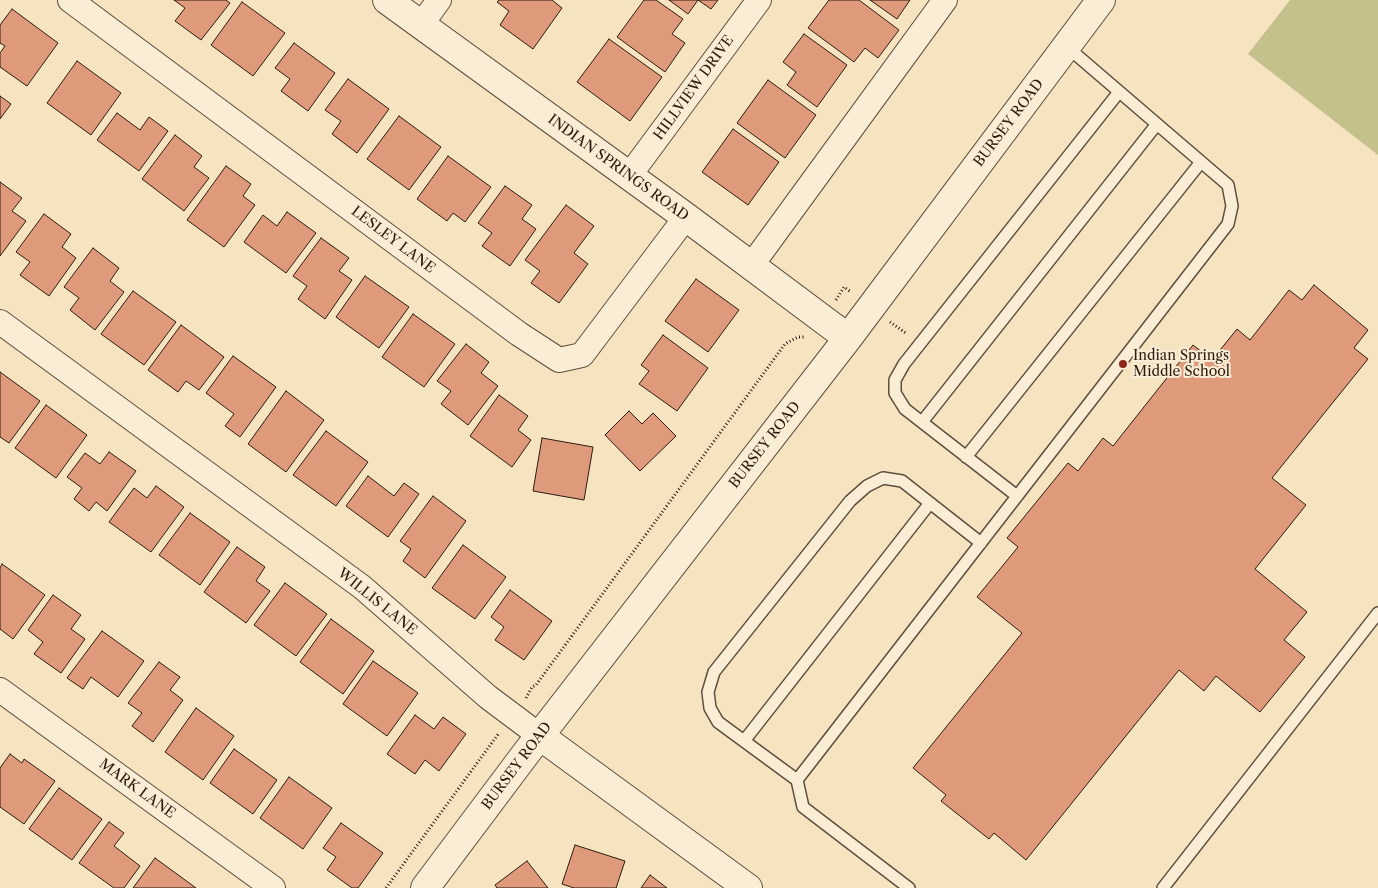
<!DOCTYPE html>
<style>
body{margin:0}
canvas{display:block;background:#f6e3c0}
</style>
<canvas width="1378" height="888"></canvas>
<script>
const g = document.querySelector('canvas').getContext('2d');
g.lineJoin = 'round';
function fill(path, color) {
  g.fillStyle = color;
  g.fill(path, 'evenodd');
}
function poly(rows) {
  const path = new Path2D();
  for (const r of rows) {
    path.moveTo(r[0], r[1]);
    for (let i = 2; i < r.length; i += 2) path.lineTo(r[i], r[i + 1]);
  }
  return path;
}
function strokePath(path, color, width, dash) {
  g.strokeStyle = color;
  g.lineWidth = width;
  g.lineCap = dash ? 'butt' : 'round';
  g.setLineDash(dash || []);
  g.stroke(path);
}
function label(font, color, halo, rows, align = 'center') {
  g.font = font + ' "Libre Caslon Text",serif';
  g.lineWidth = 4;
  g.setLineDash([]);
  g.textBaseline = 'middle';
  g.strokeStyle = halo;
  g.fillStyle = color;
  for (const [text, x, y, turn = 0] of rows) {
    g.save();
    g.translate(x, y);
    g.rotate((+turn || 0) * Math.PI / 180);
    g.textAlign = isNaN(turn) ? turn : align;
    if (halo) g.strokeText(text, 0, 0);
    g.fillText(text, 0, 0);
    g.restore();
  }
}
fill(poly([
 [1290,0,1378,0,1378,155,1248,54]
]), '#c4c18d');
const building = poly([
 [174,0,226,0,230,3,201,40,175,21,185,8,174,0],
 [499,0,552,0,562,8,533,49,500,25,509,11,497,2,499,0],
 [644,0,656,0,683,19,672,34,685,43,665,72,617,37,644,0],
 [669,0,698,0,688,14,669,0],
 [698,0,718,0,711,9,698,0],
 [829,0,859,0,899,30,878,58,865,48,854,62,808,28,829,0],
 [870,0,910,0,897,19,870,0],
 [242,2,285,33,253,76,211,45,242,2],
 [12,9,58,43,27,86,0,67,0,53,5,46,0,43,0,25,12,9],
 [804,34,847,65,817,107,787,85,796,72,783,62,804,34],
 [609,39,662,77,630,121,577,82,609,39],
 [294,43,335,73,308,111,281,91,290,79,275,68,294,43],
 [77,61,121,93,91,135,47,103,77,61],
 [348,79,389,109,357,153,332,134,341,121,325,110,348,79],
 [768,80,816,115,785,158,737,123,768,80],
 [0,96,11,104,0,119,0,96],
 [117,113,140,130,149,117,168,131,139,171,97,140,117,113],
 [399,116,441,147,409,190,367,159,399,116],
 [733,129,779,162,748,205,702,172,733,129],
 [175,135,202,156,194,167,209,178,184,211,142,179,175,135],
 [448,156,491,187,465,222,453,213,447,221,417,199,448,156],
 [226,166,251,184,243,196,255,205,224,247,187,220,226,166],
 [0,182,22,198,12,211,26,221,0,256,0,182],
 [505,186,532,205,522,219,536,229,510,266,482,246,492,233,478,223,505,186],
 [566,205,594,226,574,253,588,264,559,303,531,283,540,271,525,260,566,205],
 [287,212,316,233,286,273,244,242,263,215,277,226,287,212],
 [44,214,71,234,62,247,76,258,49,296,20,275,30,262,16,252,44,214],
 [321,238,349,258,339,271,352,280,325,319,298,299,307,286,293,276,321,238],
 [93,248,119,268,110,281,124,292,95,330,70,310,79,298,64,287,93,248],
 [365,276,409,307,379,348,336,317,365,276],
 [696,279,739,310,708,352,665,321,696,279],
 [1314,285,1368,330,1354,348,1368,359,1272,478,1306,505,1255,569,1307,612,1284,640,1305,657,1260,712,1216,676,1204,691,1179,670,1026,860,994,833,989,839,941,801,946,795,913,768,1022,633,977,597,1018,547,1007,538,1068,463,1078,471,1103,438,1113,446,1193,345,1212,360,1237,329,1250,340,1289,290,1302,300,1314,285],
 [133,291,176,322,144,365,101,334,133,291],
 [413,314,455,344,424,387,382,357,413,314],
 [181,325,224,357,199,390,186,381,178,392,148,370,181,325],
 [663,335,708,368,677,411,639,384,649,371,641,365,663,335],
 [466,344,489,362,481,373,498,386,468,425,441,404,451,391,437,381,466,344],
 [233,356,276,387,240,437,225,426,234,414,206,393,233,356],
 [0,372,40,401,9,443,0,437,0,372],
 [286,391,324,420,286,472,248,444,286,391],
 [499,395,528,416,518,430,531,440,512,467,470,436,499,395],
 [46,405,87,435,56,478,15,448,46,405],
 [629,411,642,424,653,413,676,436,640,471,605,435,629,411],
 [326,431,368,462,336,506,293,475,326,431],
 [542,438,593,447,584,500,533,491,542,438],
 [109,452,136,471,107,511,96,502,89,511,74,499,82,488,67,477,85,453,100,464,109,452],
 [368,476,394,496,404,483,419,494,388,537,346,506,368,476],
 [156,486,184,507,151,552,109,522,134,488,147,498,156,486],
 [433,496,466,521,425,578,403,561,411,549,400,541,433,496],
 [190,513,230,542,200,585,159,555,190,513],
 [463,545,506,577,475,619,432,588,463,545],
 [237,547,265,567,256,581,270,591,246,623,204,592,237,547],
 [2,564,45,595,13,639,0,629,0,568,2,564],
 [285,583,327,614,296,656,254,625,285,583],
 [510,590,552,621,524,660,495,640,504,627,491,617,510,590],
 [53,595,81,615,71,629,85,639,61,673,34,654,43,642,28,630,53,595],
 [331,619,374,651,343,694,300,662,331,619],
 [102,631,144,661,118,697,91,677,83,689,67,678,102,631],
 [373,661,418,693,387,736,343,704,373,661],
 [159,662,180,677,170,690,183,700,153,742,132,726,142,713,128,703,159,662],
 [196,708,234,736,203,780,165,752,196,708],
 [415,715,434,729,443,717,466,734,439,771,425,760,415,774,387,754,415,715],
 [234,749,277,780,253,814,210,783,234,749],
 [10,754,22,763,24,759,55,781,24,824,0,807,0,768,10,754],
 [289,777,332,808,303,849,260,818,289,777],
 [59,788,102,819,72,860,29,829,59,788],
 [109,822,124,833,114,846,140,866,124,888,114,888,79,863,109,822],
 [341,823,383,853,358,888,352,888,327,870,336,857,323,848,341,823],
 [575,845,625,861,616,888,574,888,562,884,575,845],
 [155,858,196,888,133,888,155,858],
 [527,861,548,888,497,888,495,885,527,861],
 [650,875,667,888,641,888,650,875]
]);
fill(building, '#df9a7b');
strokePath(building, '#2d1d11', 1);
const service = poly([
 [922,422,1157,124],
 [966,457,1201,162],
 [1017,496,905,409,895,393,895,380,904,364,1119,92],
 [744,741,930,503],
 [797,780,718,722,710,708,708,692,714,672,850,501,867,486,883,478,902,481,981,543],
 [909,888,803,807,797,780,1228,224,1232,206,1228,185,1066,46],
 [1163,888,1378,613]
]);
const minor = poly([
 [70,0,519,334,559,360,582,355,686,217],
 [421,25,439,0],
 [629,176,759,0],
 [751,266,945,0],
 [0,322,362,587,488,697,540,736],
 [0,690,273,888]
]);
const tertiary = poly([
 [387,0,686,217,848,338],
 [540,736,748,888],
 [425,888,527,752,848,338,1101,0]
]);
strokePath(service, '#5f4e3d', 14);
strokePath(minor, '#5f4e3d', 26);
strokePath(tertiary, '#5f4e3d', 30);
strokePath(poly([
 [836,300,844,287,851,292],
 [890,322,907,334],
 [526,698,532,687,536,685,785,344,798,337,804,337],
 [386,888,499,733]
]), '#2d1d11', 3, [1, 2.5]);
strokePath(service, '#f9edd6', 11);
strokePath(minor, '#f9edd6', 24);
strokePath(tertiary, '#f9edd6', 28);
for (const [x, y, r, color] of [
 [1123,364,5,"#8f2418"]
]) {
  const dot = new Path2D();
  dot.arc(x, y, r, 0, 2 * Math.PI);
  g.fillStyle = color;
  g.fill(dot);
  strokePath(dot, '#f9edd6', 2);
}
label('14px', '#2d1d11', '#f9edd6', [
 ["HILLVIEW DRIVE",694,88,-54],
 ["BURSEY ROAD",1009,123,-53],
 ["INDIAN SPRINGS ROAD",618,168,36],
 ["LESLEY LANE",393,240,37],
 ["BURSEY ROAD",765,445,-52],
 ["WILLIS LANE",377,602,39],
 ["BURSEY ROAD",517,766,-53],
 ["MARK LANE",137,789,36]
]);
label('14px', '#2d1d11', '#f9edd6', [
 ["Indian Springs",1133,356],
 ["Middle School",1133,372]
], 'left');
</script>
